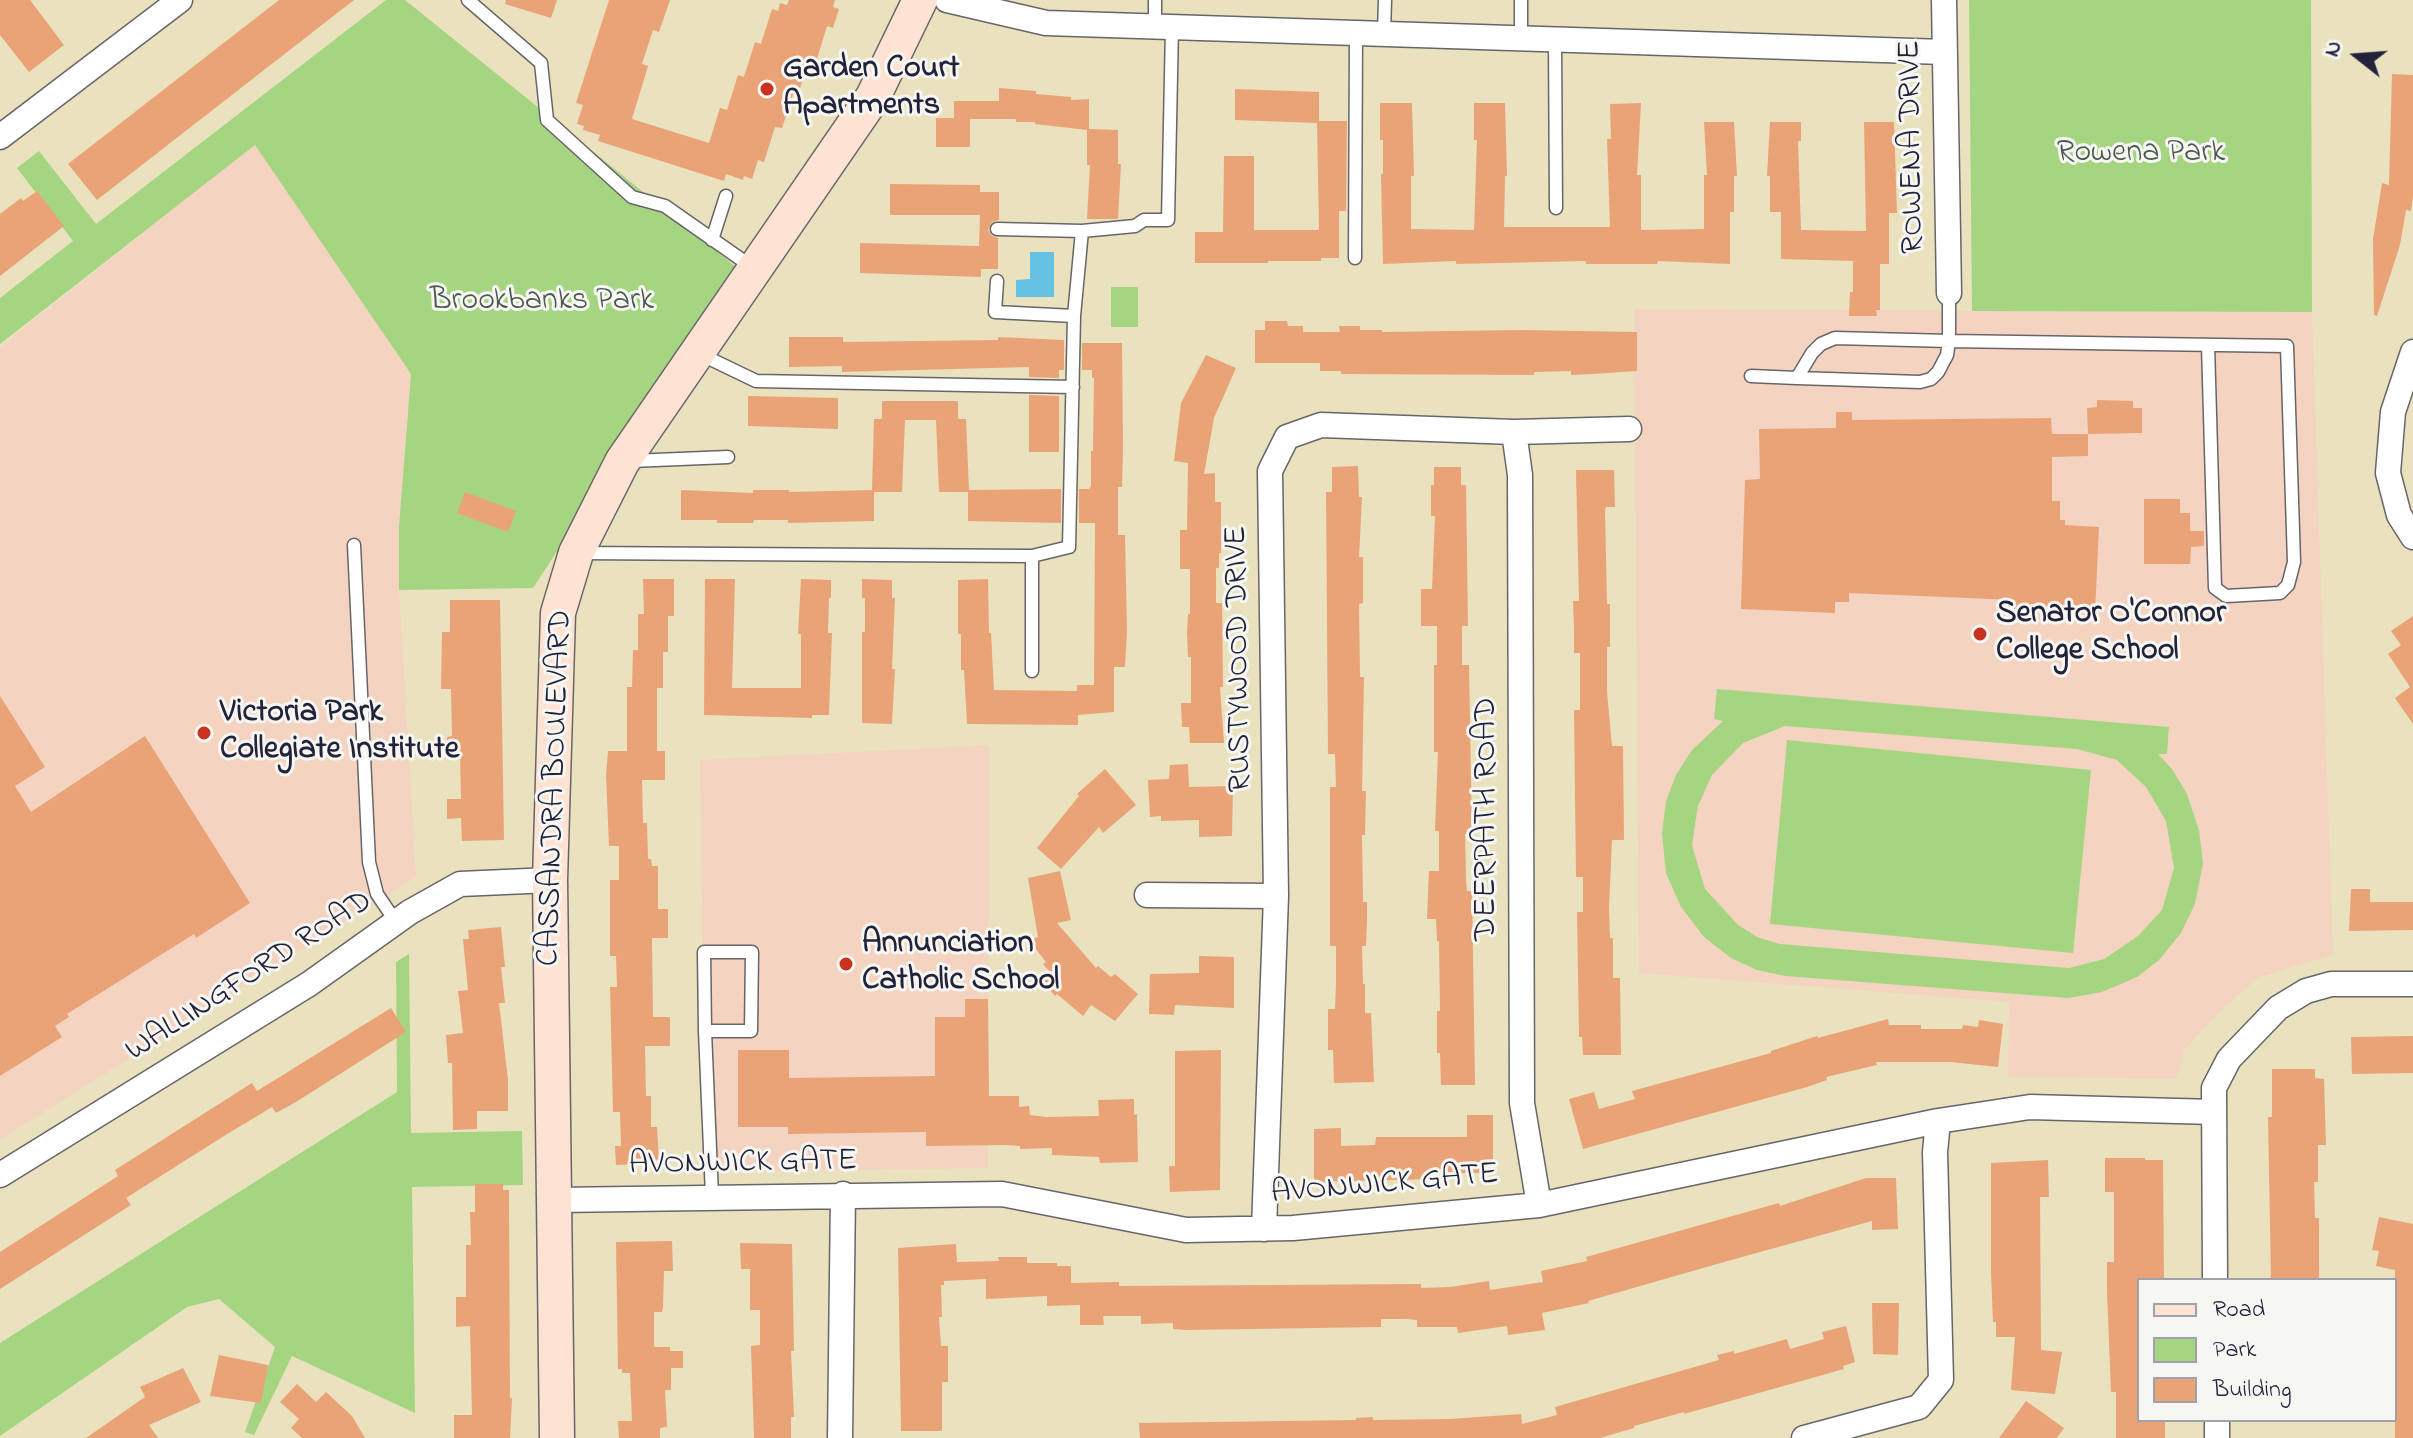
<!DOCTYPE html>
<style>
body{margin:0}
#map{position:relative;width:2413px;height:1438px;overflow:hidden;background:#eae1bf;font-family:"Indie Flower",sans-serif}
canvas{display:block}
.legend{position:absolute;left:2137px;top:1278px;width:260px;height:144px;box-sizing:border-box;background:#f6f6f2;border:2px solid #a1a1a9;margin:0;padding:10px 14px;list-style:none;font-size:24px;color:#22223b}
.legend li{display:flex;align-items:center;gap:16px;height:40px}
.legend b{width:40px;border:2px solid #a1a1a9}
.north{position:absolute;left:2317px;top:16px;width:80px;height:80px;-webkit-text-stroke:6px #f6f6f2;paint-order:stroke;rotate:287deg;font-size:22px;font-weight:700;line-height:32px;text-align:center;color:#22223b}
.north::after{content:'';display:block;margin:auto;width:28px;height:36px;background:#22223b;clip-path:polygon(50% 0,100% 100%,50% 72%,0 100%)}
</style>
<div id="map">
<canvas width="2413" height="1438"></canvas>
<ul class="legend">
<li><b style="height:10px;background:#fee3d2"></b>Road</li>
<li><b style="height:22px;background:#a6d582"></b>Park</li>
<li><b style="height:22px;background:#eaa377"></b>Building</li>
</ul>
<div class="north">N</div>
</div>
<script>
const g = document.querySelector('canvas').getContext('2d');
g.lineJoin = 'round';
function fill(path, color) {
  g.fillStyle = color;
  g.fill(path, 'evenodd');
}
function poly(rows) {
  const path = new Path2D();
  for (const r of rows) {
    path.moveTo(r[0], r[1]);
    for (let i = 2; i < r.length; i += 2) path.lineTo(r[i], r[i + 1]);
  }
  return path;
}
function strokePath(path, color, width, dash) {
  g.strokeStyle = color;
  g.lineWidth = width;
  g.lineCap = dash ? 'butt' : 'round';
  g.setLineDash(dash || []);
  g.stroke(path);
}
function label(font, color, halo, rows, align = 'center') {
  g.font = font + ' "Indie Flower",sans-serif';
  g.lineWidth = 6;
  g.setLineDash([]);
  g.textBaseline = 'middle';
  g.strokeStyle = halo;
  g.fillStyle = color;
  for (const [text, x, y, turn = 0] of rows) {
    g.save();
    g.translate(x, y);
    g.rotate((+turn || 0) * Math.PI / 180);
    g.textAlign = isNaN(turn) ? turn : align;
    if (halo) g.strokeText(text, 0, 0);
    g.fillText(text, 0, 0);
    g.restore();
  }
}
fill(poly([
 [255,144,411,374,399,526,399,590,416,877,0,1140,0,347],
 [1634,309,2312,312,2333,955,2259,977,2221,1010,2184,1050,2177,1079,2008,1077,2009,1002,1639,973],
 [989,745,988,1168,706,1172,700,760]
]), '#f5d3c1');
fill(poly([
 [386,0,405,0,741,271,533,588,399,590,399,526,411,374,255,145,0,344,0,298,73,241,17,168,39,151,96,224],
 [1969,0,2311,0,2312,312,1972,311],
 [1111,287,1138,287,1138,327,1111,327],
 [1717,689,2169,727,2167,754,2158,754,2172,769,2187,794,2199,830,2203,863,2195,904,2181,933,2159,960,2137,977,2102,992,2068,998,1785,976,1757,970,1731,958,1704,937,1681,907,1666,873,1662,834,1666,801,1676,775,1692,750,1723,721,1714,719],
 [1785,726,2077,749,2117,760,2146,787,2166,821,2174,868,2162,910,2138,936,2104,959,2069,968,1780,944,1757,937,1738,925,1705,889,1692,845,1698,806,1712,775,1743,743],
 [1787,740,2091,770,2073,953,1770,924],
 [409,954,411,1133,522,1131,523,1185,412,1187,415,1413,292,1356,254,1435,245,1432,275,1347,219,1299,187,1307,0,1436,0,1343,397,1092,396,962]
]), '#a6d582');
fill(poly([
 [1030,252,1054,252,1054,297,1016,297,1016,280,1030,279]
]), '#65c2e3');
fill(poly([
 [0,0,30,0,64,45,29,72,0,35],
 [279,0,354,0,97,200,68,164],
 [506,0,557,0,551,18,505,4],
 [609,0,670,0,659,32,653,30,642,64,648,66,632,119,709,143,720,108,727,110,738,75,744,77,755,42,761,44,772,9,778,11,780,3,787,5,789,0,835,0,833,7,839,9,833,28,827,26,816,62,809,60,798,95,793,94,782,128,775,127,764,162,758,160,752,179,744,176,743,180,726,174,724,181,598,141,600,135,583,130,584,126,577,124,583,105,576,103],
 [2392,74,2413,75,2413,196,2411,211,2406,210,2400,245,2377,316,2374,315,2373,239,2382,183,2389,185],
 [999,88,1036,91,1036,94,1071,97,1071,100,1089,99,1089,129,1118,130,1118,164,1121,164,1118,219,1087,219,1090,165,1087,165,1087,130,1035,124,1035,122,1016,122,1016,119,970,119,970,147,936,147,936,118,954,118,954,101,999,101],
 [1235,89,1319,92,1319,121,1347,121,1346,211,1339,211,1339,258,1321,258,1321,261,1268,261,1268,263,1195,263,1195,232,1223,232,1224,156,1254,156,1254,230,1319,230,1317,123,1235,120],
 [1380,103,1412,103,1414,176,1411,176,1411,229,1474,230,1477,140,1474,140,1474,103,1505,103,1507,176,1505,176,1504,227,1610,227,1607,139,1611,139,1610,104,1641,103,1637,175,1641,175,1641,230,1704,229,1704,175,1707,175,1704,122,1734,122,1737,176,1734,176,1734,212,1730,212,1730,264,1658,261,1657,264,1586,264,1586,261,1456,264,1456,261,1383,264,1381,174,1383,174,1383,140,1380,140],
 [1770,122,1801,122,1801,141,1798,141,1801,230,1866,231,1864,122,1894,122,1897,213,1889,213,1889,264,1880,264,1880,310,1876,310,1877,316,1849,316,1850,292,1853,292,1853,261,1781,259,1781,212,1770,212,1770,176,1767,176],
 [890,184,980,185,980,192,999,192,999,220,992,222,988,230,992,236,998,238,998,269,981,269,981,277,860,273,860,243,979,246,980,215,890,215],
 [37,191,64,226,0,276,0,214,21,198,23,201],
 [1265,321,1287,321,1288,326,1303,326,1303,332,1340,332,1339,326,1360,326,1360,330,1382,330,1382,332,1522,330,1637,332,1637,371,1593,374,1571,375,1571,371,1534,372,1534,375,1341,374,1341,371,1320,371,1320,363,1255,363,1255,330,1265,330],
 [789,337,843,337,843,342,998,340,998,337,1064,340,1064,370,1059,370,1059,378,1029,377,1029,367,842,372,842,366,789,367],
 [1082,343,1122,343,1123,451,1122,487,1118,487,1118,535,1125,535,1127,631,1125,667,1114,667,1114,712,1078,715,1078,725,967,724,964,670,961,670,961,634,958,634,958,580,988,579,989,633,991,633,994,690,1077,691,1077,685,1094,685,1095,523,1079,523,1079,489,1089,489,1091,486,1091,451,1093,451,1094,378,1092,378,1092,370,1082,370],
 [1206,355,1236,368,1214,418,1204,474,1215,473,1215,502,1221,502,1221,553,1219,553,1219,568,1216,568,1216,603,1222,603,1223,687,1220,687,1224,743,1190,743,1189,727,1182,727,1181,703,1191,703,1191,657,1188,657,1187,633,1188,614,1190,614,1190,569,1180,569,1180,530,1187,530,1188,463,1174,461,1181,403],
 [1029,395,1059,396,1059,452,1029,452],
 [748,396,838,398,838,429,748,426],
 [2097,400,2133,401,2133,408,2142,408,2142,433,2088,434,2087,408,2097,407],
 [882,401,958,401,958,419,966,419,969,490,1061,489,1061,523,968,521,968,492,939,492,936,420,905,420,902,492,874,492,874,521,788,523,788,520,754,520,753,523,717,523,717,520,681,520,681,490,753,493,753,490,789,490,789,492,872,490,874,419,882,419],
 [1836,412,1852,412,1852,420,2051,418,2052,434,2088,434,2088,456,2052,457,2052,501,2060,501,2060,520,2065,520,2065,525,2099,527,2095,613,2014,609,2015,600,1849,593,1849,602,1835,602,1835,613,1741,609,1745,480,1760,479,1759,429,1836,428],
 [1358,466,1359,497,1362,497,1359,557,1363,557,1363,603,1359,604,1360,677,1364,677,1362,791,1366,791,1365,835,1362,835,1363,902,1367,902,1367,921,1366,946,1362,946,1363,984,1365,984,1365,1013,1371,1013,1374,1082,1334,1083,1333,1050,1328,1050,1328,1009,1335,1009,1336,984,1336,946,1330,946,1330,787,1336,787,1335,754,1328,754,1326,492,1332,492,1332,467],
 [1434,467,1461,467,1461,485,1466,485,1468,626,1462,626,1462,665,1469,665,1472,834,1465,834,1466,879,1467,891,1472,891,1475,1085,1441,1085,1440,1053,1437,1053,1437,1011,1440,1011,1439,941,1437,941,1436,919,1427,919,1429,871,1439,871,1439,831,1435,831,1438,752,1434,752,1434,665,1437,665,1437,626,1421,626,1421,589,1432,589,1435,516,1431,516,1431,485,1434,485],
 [1576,470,1614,470,1615,507,1606,507,1605,510,1607,604,1610,604,1610,647,1607,647,1607,692,1612,746,1623,746,1624,840,1612,840,1609,908,1610,938,1613,938,1613,978,1620,978,1621,1055,1583,1055,1582,1037,1579,1037,1577,912,1583,912,1583,877,1576,877,1574,710,1580,710,1580,653,1574,653,1574,628,1573,601,1579,601],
 [465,492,516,511,508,532,457,513],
 [2144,499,2180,499,2180,513,2190,513,2190,531,2204,531,2204,546,2191,547,2190,564,2144,564],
 [643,579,674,579,674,616,668,616,668,652,663,652,663,688,657,688,657,751,665,751,665,780,642,780,643,823,647,823,648,859,651,859,652,866,658,866,658,909,668,909,668,938,652,938,653,1017,670,1017,670,1046,645,1046,646,1096,651,1096,651,1127,657,1127,659,1160,642,1161,642,1164,616,1165,615,1146,621,1146,620,1112,613,1112,610,987,617,987,616,956,610,956,610,880,619,880,619,846,609,846,606,775,608,751,627,751,627,687,632,687,633,650,638,650,638,614,644,614],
 [705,579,735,579,732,688,801,688,801,634,798,634,801,579,831,580,831,598,829,598,828,633,832,633,829,715,812,715,812,718,704,715],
 [862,579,892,580,892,598,895,598,892,669,895,669,892,724,862,723,862,632,865,632,865,598,862,598],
 [450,600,500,600,504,840,462,841,461,818,447,819,447,799,461,799,460,754,447,754,447,737,452,736,451,689,441,689,442,632,450,632],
 [2413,616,2413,724,2395,698,2410,687,2388,654,2401,645,2391,631],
 [0,696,45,767,15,786,31,812,145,736,250,903,196,938,194,934,67,1014,69,1017,55,1026,62,1037,0,1076],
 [1188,764,1189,787,1233,786,1232,836,1199,837,1199,820,1161,821,1161,816,1150,817,1148,780,1169,779,1170,765],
 [1105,769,1136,805,1103,833,1099,827,1061,869,1037,848,1079,796,1077,794],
 [1060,871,1071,920,1057,923,1096,968,1098,966,1111,977,1115,974,1138,994,1115,1021,1091,1005,1083,1016,1057,994,1055,996,1042,981,1051,973,1043,964,1046,962,1029,940,1038,937,1028,878],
 [2351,889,2370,889,2370,902,2413,902,2413,930,2349,931],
 [501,927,505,967,501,967,505,1003,499,1003,508,1080,508,1111,477,1111,477,1129,453,1130,452,1063,448,1063,446,1035,463,1033,458,991,468,990,463,939,469,939,468,930],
 [1199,956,1234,957,1234,1008,1175,1005,1174,1015,1149,1014,1150,974,1199,973],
 [965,999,988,999,989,1096,1019,1096,1019,1107,1029,1106,1030,1115,1046,1117,1099,1116,1098,1100,1134,1099,1134,1115,1137,1114,1138,1162,1100,1163,1099,1157,1052,1155,1052,1148,1020,1149,1020,1146,1006,1145,926,1146,926,1132,788,1134,788,1127,738,1127,738,1050,789,1050,789,1078,935,1076,935,1017,965,1017],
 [391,1008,406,1032,296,1102,276,1113,272,1107,224,1136,126,1198,131,1205,0,1289,0,1252,118,1176,115,1170,252,1083,257,1091],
 [1888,1019,1889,1025,1921,1025,1921,1029,1962,1029,1963,1025,1978,1027,1979,1020,2003,1024,1998,1067,1951,1062,1876,1062,1877,1065,1826,1077,1827,1080,1807,1087,1583,1149,1569,1099,1594,1092,1599,1109,1635,1099,1632,1091,1771,1053,1771,1051,1817,1036,1818,1038],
 [2413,1036,2413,1073,2352,1074,2351,1037],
 [1221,1050,1220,1190,1170,1192,1169,1166,1175,1166,1175,1051],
 [2272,1069,2315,1069,2315,1078,2324,1079,2326,1145,2318,1145,2318,1182,2314,1182,2315,1218,2319,1218,2319,1280,2271,1280,2268,1117,2272,1117],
 [1467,1115,1493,1115,1493,1173,1446,1173,1432,1175,1432,1179,1314,1182,1314,1129,1341,1128,1341,1146,1375,1145,1376,1137,1467,1137],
 [2105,1158,2145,1158,2145,1160,2163,1160,2164,1280,2139,1280,2139,1420,2165,1420,2165,1438,2116,1438,2116,1392,2111,1392,2107,1292,2107,1262,2114,1262,2114,1192,2105,1192],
 [2048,1160,2049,1197,2040,1197,2041,1350,2062,1352,2055,1394,2011,1390,2015,1337,1996,1337,1996,1322,1993,1322,1991,1273,1991,1163],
 [1866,1178,1896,1178,1898,1229,1872,1230,1872,1221,1724,1262,1588,1301,1589,1303,1542,1313,1545,1330,1508,1335,1507,1326,1458,1333,1457,1327,1417,1327,1417,1320,1407,1319,1381,1319,1381,1327,1186,1330,1173,1329,1173,1323,1141,1324,1141,1316,1103,1316,1104,1325,1080,1325,1080,1305,1047,1306,1047,1296,986,1299,986,1279,944,1281,944,1285,941,1285,942,1317,939,1317,941,1346,948,1346,948,1382,942,1382,942,1431,901,1431,898,1248,956,1244,957,1262,999,1261,998,1257,1027,1257,1027,1263,1057,1263,1057,1266,1071,1266,1071,1283,1119,1282,1119,1286,1421,1284,1421,1288,1450,1287,1489,1281,1490,1290,1543,1282,1541,1271,1587,1261,1586,1257,1779,1203,1780,1206],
 [475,1184,503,1184,503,1190,509,1190,510,1398,512,1398,510,1438,454,1438,454,1415,472,1415,470,1326,456,1327,456,1297,466,1297,466,1245,471,1245,470,1212,475,1212],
 [2379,1217,2413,1224,2413,1438,2395,1438,2395,1270,2376,1266,2379,1251,2372,1250],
 [672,1241,673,1271,664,1271,663,1307,662,1312,654,1312,654,1347,670,1347,670,1351,683,1351,683,1368,671,1368,671,1390,665,1390,667,1427,660,1428,660,1438,619,1438,618,1421,632,1421,630,1373,622,1373,622,1369,618,1369,616,1242],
 [740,1243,792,1244,794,1351,791,1351,794,1417,791,1417,791,1438,754,1438,751,1346,760,1345,760,1310,750,1310,750,1269,741,1269],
 [1872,1303,1899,1303,1898,1355,1873,1354],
 [1846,1326,1855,1362,1843,1366,1844,1369,1684,1414,1684,1412,1634,1426,1634,1428,1600,1438,1140,1438,1139,1423,1356,1420,1356,1418,1373,1417,1373,1420,1450,1419,1521,1414,1522,1424,1557,1415,1555,1407,1719,1360,1717,1355,1734,1351,1734,1354,1787,1339,1790,1349,1824,1339,1822,1332],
 [219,1355,268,1365,261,1403,210,1396],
 [183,1368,201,1402,149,1425,158,1438,86,1438,145,1397,140,1387],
 [297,1384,316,1402,326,1392,352,1416,365,1438,302,1438,291,1428,299,1419,280,1402],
 [2026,1401,2064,1428,2057,1438,1999,1438]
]), '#eaa377');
const lane = poly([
 [468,0,541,63,547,120,632,197,665,206,752,267],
 [1155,27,1155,0],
 [1384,34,1385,0],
 [1521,39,1521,0],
 [1555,40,1556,208],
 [997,229,1082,231,1074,316],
 [1082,231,1135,226,1144,220,1168,220,1172,27],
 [712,240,726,196],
 [1355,258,1356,33],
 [997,281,995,312,1074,316,1069,547,1032,556],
 [1949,293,1949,341,2287,346,2294,562,2288,585,2280,593,2226,596,2215,588,2208,345],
 [698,353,756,381,1073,387],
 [1751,376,1797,378,1812,353,1821,344,1835,338,1949,341,1947,355,1938,372,1931,379,1920,382,1797,378],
 [631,461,728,457],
 [354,545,369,862,377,894,396,922],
 [579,553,1032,556,1032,671],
 [705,1031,751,1031,752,952,704,952,705,1031,712,1196]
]);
const street = poly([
 [947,0,1046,23,1944,52],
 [1944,0,1949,293],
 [0,137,180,0],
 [2413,352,2393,412,2388,473,2399,515,2413,537],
 [1514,432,1520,475,1522,1103,1539,1205],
 [1147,895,1276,896],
 [0,1175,309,984,410,912,460,884,550,880],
 [555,1200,1002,1194,1186,1230,1293,1228,1539,1205,1938,1121,2030,1107,2214,1112],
 [1264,1229,1276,896,1270,471,1287,437,1321,425,1514,432,1629,429],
 [2215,1280,2214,1088,2229,1059,2278,1008,2306,991,2331,984,2413,984],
 [2217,1420,2217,1438],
 [840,1438,843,1194],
 [1804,1438,1919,1407,1941,1380,1935,1152,1938,1121]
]);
const secondary = poly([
 [557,1438,550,880,558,613,576,553,622,462,873,97,920,0]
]);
strokePath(lane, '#686569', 15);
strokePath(street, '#686569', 27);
strokePath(secondary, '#686569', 37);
strokePath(lane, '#fff', 12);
strokePath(street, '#fff', 24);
strokePath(secondary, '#fee3d2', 34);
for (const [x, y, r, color] of [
 [767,89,8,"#c8321e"],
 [1980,634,8,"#c8321e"],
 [204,733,8,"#c8321e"],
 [846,964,8,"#c8321e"]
]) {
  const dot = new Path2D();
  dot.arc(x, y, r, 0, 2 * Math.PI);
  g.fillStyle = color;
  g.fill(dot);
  strokePath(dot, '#f6f6f2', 3);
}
label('bold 32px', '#22223b', '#f6f6f2', [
 ["Garden Court",783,71],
 ["Apartments",783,108],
 ["Senator O'Connor",1996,616],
 ["College School",1996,653],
 ["Victoria Park",220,715],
 ["Collegiate Institute",220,752],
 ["Annunciation",862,946],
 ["Catholic School",862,983]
], 'left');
label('32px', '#22223b', '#f6f6f2', [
 ["ROWENA DRIVE",1914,147,-91],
 ["RUSTYWOOD DRIVE",1241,659,-91],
 ["CASSANDRA BOULEVARD",557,788,-88],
 ["DEERPATH ROAD",1489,819,-90],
 ["WALLINGFORD ROAD",250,978,-33],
 ["AVONWICK GATE",743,1165,-1],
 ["AVONWICK GATE",1385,1186,-5]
]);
label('32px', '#4a5850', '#f6f6f2', [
 ["Rowena Park",2141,155],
 ["Brookbanks Park",542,303]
]);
</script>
